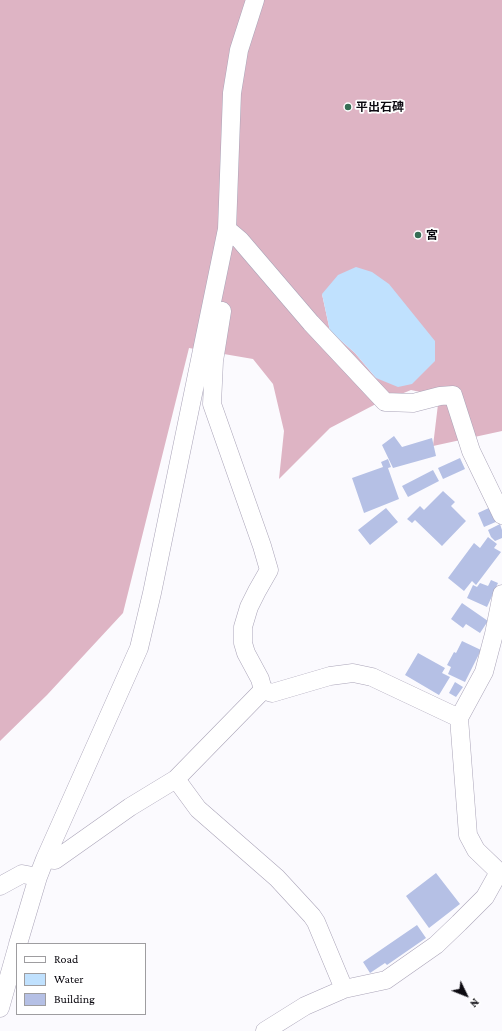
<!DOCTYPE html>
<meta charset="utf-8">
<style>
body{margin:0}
#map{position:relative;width:502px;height:1031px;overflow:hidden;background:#fbfafe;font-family:"Crimson Pro",serif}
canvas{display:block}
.legend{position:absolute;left:16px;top:943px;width:130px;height:72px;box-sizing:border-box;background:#fff;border:1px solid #9e9da0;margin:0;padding:5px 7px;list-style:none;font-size:12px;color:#0c0a11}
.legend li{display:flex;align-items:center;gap:8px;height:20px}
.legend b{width:20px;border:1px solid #9e9da0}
.north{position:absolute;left:446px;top:975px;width:40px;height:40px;-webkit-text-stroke:3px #fff;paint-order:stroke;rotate:133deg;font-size:11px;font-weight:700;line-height:16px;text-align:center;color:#0c0a11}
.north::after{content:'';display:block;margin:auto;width:14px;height:18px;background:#0c0a11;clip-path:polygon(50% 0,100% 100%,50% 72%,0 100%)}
</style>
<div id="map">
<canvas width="502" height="1031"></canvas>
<ul class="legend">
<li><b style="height:5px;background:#fff"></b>Road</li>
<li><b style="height:11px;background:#c0e1fe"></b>Water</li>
<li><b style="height:11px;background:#b5c0e5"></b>Building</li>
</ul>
<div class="north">N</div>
</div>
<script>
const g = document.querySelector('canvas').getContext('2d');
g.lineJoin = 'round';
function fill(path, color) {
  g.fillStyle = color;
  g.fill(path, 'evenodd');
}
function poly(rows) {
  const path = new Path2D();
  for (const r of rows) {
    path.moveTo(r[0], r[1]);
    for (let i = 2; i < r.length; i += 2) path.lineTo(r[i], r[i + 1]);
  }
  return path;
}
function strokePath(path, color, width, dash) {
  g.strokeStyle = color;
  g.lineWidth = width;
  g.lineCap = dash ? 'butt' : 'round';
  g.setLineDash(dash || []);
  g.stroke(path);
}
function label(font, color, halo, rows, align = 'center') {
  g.font = font + ' "Crimson Pro","Noto Sans JP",serif';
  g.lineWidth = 3.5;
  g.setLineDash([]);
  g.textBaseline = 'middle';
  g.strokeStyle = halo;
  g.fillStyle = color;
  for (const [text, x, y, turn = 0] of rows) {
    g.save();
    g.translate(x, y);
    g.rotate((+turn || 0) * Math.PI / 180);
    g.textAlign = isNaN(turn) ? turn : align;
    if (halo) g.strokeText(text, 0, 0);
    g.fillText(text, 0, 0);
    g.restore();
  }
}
fill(poly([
 [0,0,502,0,502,431,433,446,439,396,411,390,374,405,330,428,279,479,284,431,273,384,253,359,189,348,123,613,47,695,0,741],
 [322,294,376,378,355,353,330,331]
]), '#deb4c4');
fill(poly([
 [356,267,372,272,389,284,435,341,435,361,412,384,398,387,376,378,355,353,330,331,322,294,338,275]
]), '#c0e1fe');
fill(poly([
 [394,436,402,447,432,438,436,456,393,468,382,445],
 [460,458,465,469,443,479,438,468],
 [388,459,391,467,388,468,399,499,364,513,352,478,383,467,381,462],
 [433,470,439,481,408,497,402,486],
 [443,491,455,502,451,506,466,521,442,546,415,520,412,523,407,519,420,506,424,510],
 [491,507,498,521,484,527,478,513],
 [386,508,398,522,370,545,358,530],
 [500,524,502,530,502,538,495,541,491,537,488,530],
 [488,537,497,544,494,548,501,552,476,585,472,581,464,591,448,578,474,543,480,548],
 [491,580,498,583,487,607,467,598,473,585,477,587,480,583,488,586],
 [462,603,488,621,480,633,466,624,463,628,451,619],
 [462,641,481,650,465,682,448,674,451,667,447,665,454,652,456,653],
 [418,653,445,668,442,673,450,677,439,695,405,675],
 [455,682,463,687,456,697,449,693],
 [436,873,460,904,429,928,406,896],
 [417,925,426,938,387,965,385,963,370,973,363,962]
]), '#b5c0e5');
const minor = poly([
 [227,229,240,240,311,323,385,402,413,403,440,396,453,395,471,451,502,515],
 [222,311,214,361,212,404,262,546,269,570,257,591,249,607,243,627,243,643,246,653,260,679,263,690],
 [502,594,494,634,484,672,459,718,468,835,476,850,502,875],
 [263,690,272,693,330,676,353,673,372,677,459,718],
 [176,779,198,809,277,878,312,916,316,922,344,989],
 [45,859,55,860,130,807,176,779,263,690],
 [0,886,22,874,38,877],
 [18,944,38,877,45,859,139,648,152,593,227,229,232,93,239,50,255,0],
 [0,1008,17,948],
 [265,1031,305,1006,344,989,386,980,436,945,459,923,485,897,499,872]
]);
strokePath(minor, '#aaa4b8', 19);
strokePath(minor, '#fff', 18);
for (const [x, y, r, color] of [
 [348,107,4,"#366d55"],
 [418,235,4,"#366d55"]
]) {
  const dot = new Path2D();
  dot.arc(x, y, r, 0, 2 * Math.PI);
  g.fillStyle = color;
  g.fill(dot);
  strokePath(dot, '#fff', 1.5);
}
label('bold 12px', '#0c0a11', '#fff', [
 ["平出石碑",356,107],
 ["宮",426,235]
], 'left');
</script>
